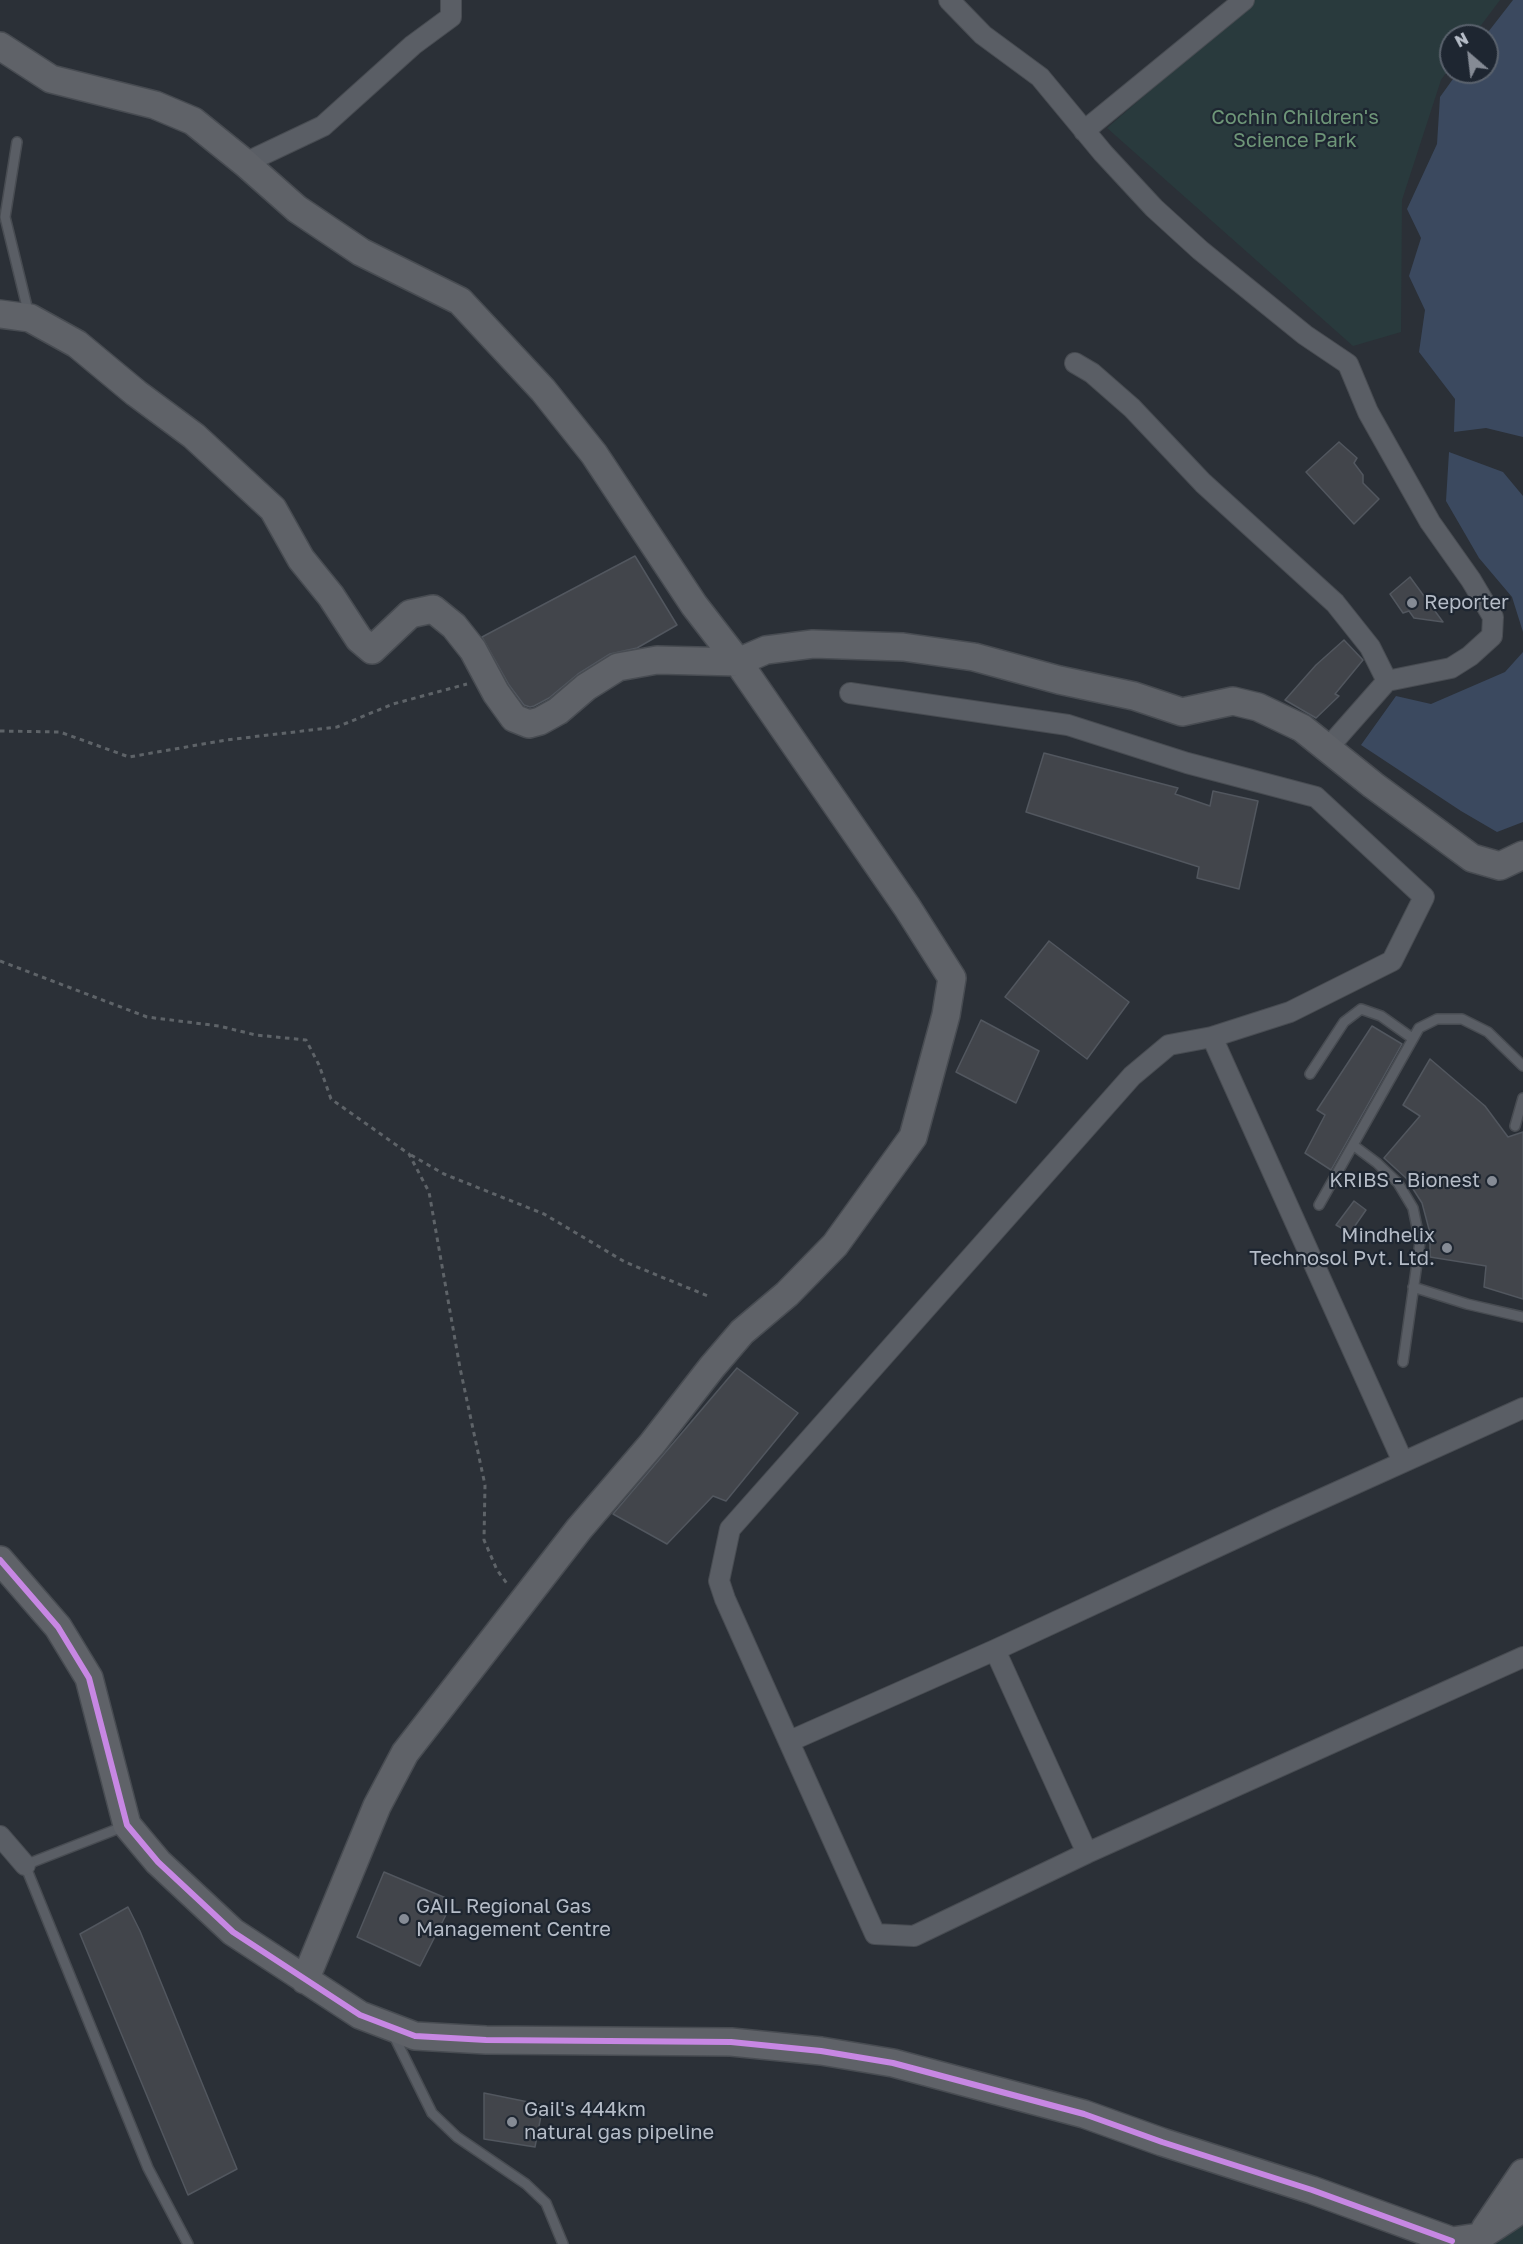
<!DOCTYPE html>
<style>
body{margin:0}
#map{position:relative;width:1523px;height:2244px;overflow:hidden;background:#2b3037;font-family:"Golos Text",sans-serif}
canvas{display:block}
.north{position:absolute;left:1439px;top:24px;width:60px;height:60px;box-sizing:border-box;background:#1e2631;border:2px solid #5a626d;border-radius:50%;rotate:332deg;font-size:16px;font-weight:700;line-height:24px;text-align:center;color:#b5bcc7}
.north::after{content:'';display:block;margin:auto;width:21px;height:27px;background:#858b95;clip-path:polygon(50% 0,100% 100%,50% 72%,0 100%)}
</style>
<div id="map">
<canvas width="1523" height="2244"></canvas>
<div class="north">N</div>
</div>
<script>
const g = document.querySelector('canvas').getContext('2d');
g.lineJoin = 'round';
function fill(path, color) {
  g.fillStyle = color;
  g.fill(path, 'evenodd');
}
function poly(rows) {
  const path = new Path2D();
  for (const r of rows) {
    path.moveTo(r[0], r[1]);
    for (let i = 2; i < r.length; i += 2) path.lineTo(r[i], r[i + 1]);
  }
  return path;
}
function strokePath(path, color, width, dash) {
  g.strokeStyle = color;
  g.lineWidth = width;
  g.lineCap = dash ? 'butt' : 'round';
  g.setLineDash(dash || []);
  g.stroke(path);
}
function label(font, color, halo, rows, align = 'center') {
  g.font = font + ' "Golos Text",sans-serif';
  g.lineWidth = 4.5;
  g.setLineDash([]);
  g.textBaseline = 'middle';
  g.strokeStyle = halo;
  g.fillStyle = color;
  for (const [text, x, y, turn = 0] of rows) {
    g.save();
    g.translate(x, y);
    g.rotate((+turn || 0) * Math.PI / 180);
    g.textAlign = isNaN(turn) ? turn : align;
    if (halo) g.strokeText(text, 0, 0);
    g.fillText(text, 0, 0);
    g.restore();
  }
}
fill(poly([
 [1255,0,1500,0,1473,36,1451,36,1451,66,1441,80,1402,200,1401,332,1353,346,1107,128],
 [1523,2213,1523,2244,1480,2244]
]), '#293a3d');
fill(poly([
 [1513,0,1523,0,1523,437,1486,428,1454,432,1455,399,1419,352,1425,310,1409,276,1421,238,1407,209,1437,144,1440,97,1458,72,1487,72,1487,36,1485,36],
 [1449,452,1503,472,1523,496,1523,632,1512,597,1479,558,1446,501],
 [1523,652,1523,822,1497,832,1461,811,1361,745,1396,696,1431,704,1505,672]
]), '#3b495f');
const building = poly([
 [1339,442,1357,458,1354,463,1363,475,1363,483,1379,499,1354,524,1306,472,1339,442],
 [635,556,677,625,637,648,610,654,578,674,549,698,534,706,530,707,524,705,509,685,482,637,635,556],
 [1410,577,1443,622,1414,618,1409,611,1403,613,1390,594,1410,577],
 [1344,640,1363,660,1335,694,1339,696,1316,718,1285,700,1316,665,1344,640],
 [1044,753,1178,788,1175,794,1210,806,1213,791,1258,801,1239,889,1197,878,1199,867,1026,812,1044,753],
 [1049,941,1129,1002,1087,1059,1005,997,1049,941],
 [981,1020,1039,1051,1016,1103,956,1072,981,1020],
 [1372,1026,1402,1044,1331,1170,1305,1153,1325,1115,1317,1110,1372,1026],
 [1430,1059,1485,1106,1508,1137,1523,1132,1523,1299,1484,1287,1486,1266,1430,1257,1430,1233,1422,1203,1406,1178,1384,1158,1420,1116,1403,1105,1430,1059],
 [1354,1201,1366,1210,1350,1233,1336,1225,1354,1201],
 [737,1368,798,1413,726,1501,713,1496,667,1544,613,1514,737,1368],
 [384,1872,453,1901,420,1966,357,1937,384,1872],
 [128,1907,140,1931,237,2169,188,2195,80,1934,128,1907],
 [484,2093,543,2105,535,2147,484,2139,484,2093]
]);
fill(building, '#42454b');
strokePath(building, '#52575f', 1.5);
const lane = poly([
 [17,142,5,217,29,315],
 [1310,1074,1344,1022,1361,1009,1381,1016,1412,1038],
 [1515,1126,1523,1098],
 [1353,1145,1377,1163,1398,1183,1413,1208,1420,1242,1403,1362],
 [1319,1205,1419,1028,1437,1019,1462,1019,1488,1032,1523,1066],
 [1413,1287,1467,1304,1523,1317],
 [125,1826,25,1865,148,2168,188,2244],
 [393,2034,432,2113,457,2137,526,2184,546,2203,563,2244]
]);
const street = poly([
 [949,0,983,35,1040,77,1103,153,1154,208,1200,250,1305,335,1348,364,1368,412,1430,522,1471,580,1493,617,1492,636,1470,656,1451,668,1387,681,1327,749],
 [1084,131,1244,0],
 [245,163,323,126,413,45,451,17,451,0],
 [1075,363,1092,373,1132,408,1203,483,1335,603,1370,647,1387,681],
 [850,693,1068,725,1187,763,1316,797,1424,897,1392,961,1290,1012,1212,1037,1169,1045,1132,1076,730,1529,719,1581,725,1599,875,1934,914,1936,1087,1853,1523,1657],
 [1212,1037,1403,1462],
 [995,1650,1087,1853],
 [790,1741,995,1650,1275,1520,1523,1408],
 [0,1836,25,1865]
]);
const secondary = poly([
 [0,46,51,79,155,105,193,121,245,163,297,209,361,252,460,301,543,390,594,454,694,605,738,662,907,907,952,978,946,1015,913,1137,835,1245,787,1294,742,1332,712,1367,652,1444,579,1529,405,1753,377,1806,305,1980],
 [0,314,30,318,77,344,136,393,194,436,273,509,301,559,331,596,359,639,372,650,410,614,433,609,454,626,473,650,496,693,514,718,529,724,540,721,558,711,586,687,618,667,657,660,738,662,766,650,813,644,903,647,974,657,1059,680,1134,696,1182,712,1233,701,1258,707,1302,728,1373,785,1472,858,1500,866,1523,855],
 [0,1560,58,1627,89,1678,127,1825,158,1862,233,1932,360,2015,415,2036,486,2040,731,2042,821,2051,893,2063,1084,2114,1162,2142,1312,2190,1452,2241],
 [1485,2229,1523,2173],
 [1450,2244,1452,2241,1479,2237,1523,2208]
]);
strokePath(lane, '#484c52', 12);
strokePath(street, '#484c52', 22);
strokePath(secondary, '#484c52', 30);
strokePath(poly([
 [0,731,60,732,129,757,226,740,337,727,393,704,467,684],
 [0,961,147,1017,219,1026,256,1035,306,1040,319,1065,331,1099,409,1154,429,1192,460,1368,485,1485,484,1540,497,1570,508,1585],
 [411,1155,444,1174,544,1214,625,1262,708,1296]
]), '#5e6368', 3, [4.5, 4.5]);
strokePath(lane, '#5a5e65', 9);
strokePath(street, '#5a5e65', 20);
strokePath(secondary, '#5f6268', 27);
strokePath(poly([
 [0,1560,58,1627,89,1678,127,1825,158,1862,233,1932,360,2015,415,2036,486,2040,731,2042,821,2051,893,2063,1084,2114,1162,2142,1312,2190,1452,2241]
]), '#c787e3', 6);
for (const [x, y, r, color] of [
 [1412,603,6,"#858b95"],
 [1492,1181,6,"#858b95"],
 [1447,1248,6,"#858b95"],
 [404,1919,6,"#858b95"],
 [512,2122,6,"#858b95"]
]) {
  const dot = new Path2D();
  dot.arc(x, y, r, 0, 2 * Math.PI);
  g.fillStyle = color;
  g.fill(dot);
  strokePath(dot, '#1e2631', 2);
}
label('20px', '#6e9678', '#1e2631', [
 ["Cochin Children's",1295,118],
 ["Science Park",1295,141]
]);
label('20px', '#b5bcc7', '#1e2631', [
 ["Reporter",1424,603],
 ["KRIBS - Bionest",1480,1181,"right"],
 ["Mindhelix",1435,1236,"right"],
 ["Technosol Pvt. Ltd.",1435,1259,"right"],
 ["GAIL Regional Gas",416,1907],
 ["Management Centre",416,1930],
 ["Gail's 444km",524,2110],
 ["natural gas pipeline",524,2133]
], 'left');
</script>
